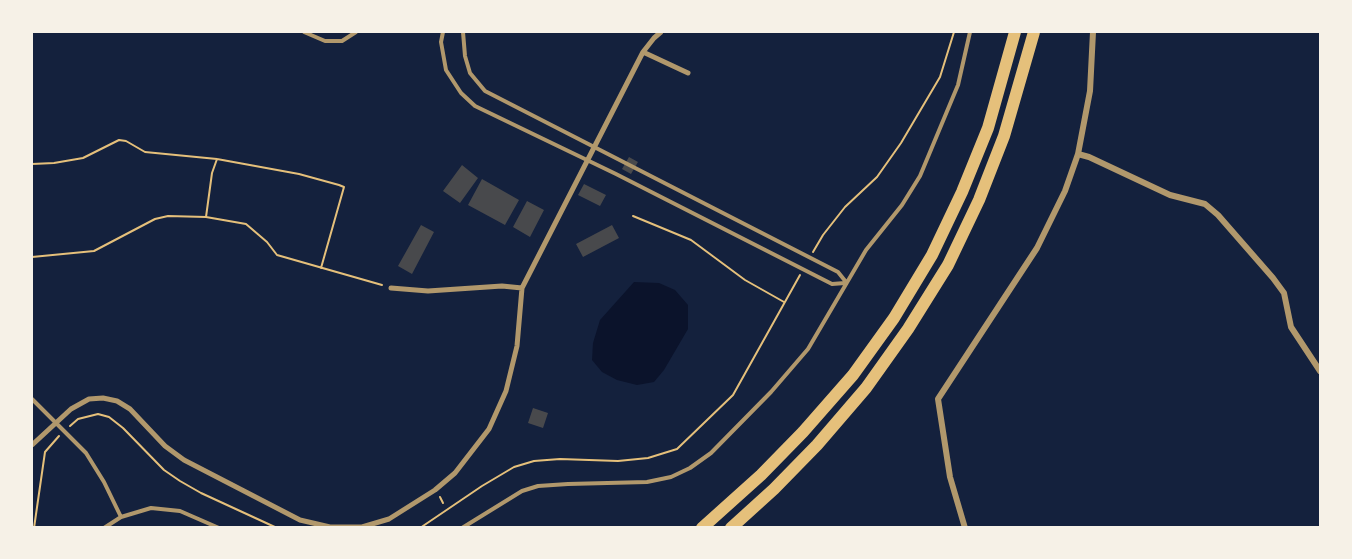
<!DOCTYPE html>
<style>
body{margin:0}
#map{position:relative;width:1352px;height:559px;overflow:hidden;background:#14213d;font-family:Raleway,sans-serif}
canvas{display:block}
.frame{position:absolute;inset:0;border:33px solid #f6f1e7;pointer-events:none}
</style>
<div id="map">
<canvas width="1352" height="559"></canvas>
<div class="frame"></div>
</div>
<script>
const g = document.querySelector('canvas').getContext('2d');
g.lineJoin = 'round';
function fill(path, color) {
  g.fillStyle = color;
  g.fill(path, 'evenodd');
}
function poly(rows) {
  const path = new Path2D();
  for (const r of rows) {
    path.moveTo(r[0], r[1]);
    for (let i = 2; i < r.length; i += 2) path.lineTo(r[i], r[i + 1]);
  }
  return path;
}
function strokePath(path, color, width, dash) {
  g.strokeStyle = color;
  g.lineWidth = width;
  g.lineCap = dash ? 'butt' : 'round';
  g.setLineDash(dash || []);
  g.stroke(path);
}
fill(poly([
 [634,282,659,283,675,290,688,305,688,329,664,370,654,382,637,385,617,380,602,372,592,360,593,343,600,320]
]), '#0b132b');
fill(poly([
 [629,157,638,162,631,174,622,169],
 [462,165,478,178,460,203,443,191],
 [482,179,519,200,505,225,468,205],
 [584,184,606,195,600,206,578,195],
 [527,201,544,210,530,237,513,227],
 [421,225,434,232,412,274,398,266],
 [612,225,619,238,583,257,576,244],
 [533,408,548,413,543,428,528,423]
]), '#48494c');
strokePath(poly([
 [32,164,54,163,83,158,119,140,126,141,145,152,217,159,299,174,339,185,344,187,321,268],
 [633,216,691,240,745,280,784,302],
 [206,217,212,173,217,159],
 [813,252,823,235,845,207,877,177,901,143,940,77,954,32],
 [32,257,94,251,155,219,168,216,206,217,246,224,267,242,277,255,382,285],
 [70,426,78,419,98,414,109,417,123,428,164,470,180,481,201,493,277,528],
 [440,497,443,503],
 [34,528,45,452,59,436],
 [420,528,482,486,514,467,534,461,560,459,618,461,648,458,677,449,733,395,800,275]
]), '#e5c07b', 2);
strokePath(poly([
 [304,32,325,41,342,41,356,32],
 [443,32,441,42,446,70,461,93,475,106,616,174,832,284,845,283],
 [463,32,465,56,470,73,485,91,838,272,846,282],
 [32,399,86,453,104,482,121,517],
 [104,528,121,517,151,508,180,511,219,528],
 [462,528,522,491,538,486,568,484,647,482,671,477,690,468,711,453,771,392,808,349,866,250,902,205,920,176,958,85,970,32]
]), '#b1986c', 4);
strokePath(poly([
 [643,52,688,73],
 [391,288,428,291,502,286,522,288],
 [32,445,71,409,89,399,103,398,117,401,130,409,165,446,184,460,300,520,330,527,362,527,389,519,435,490,455,473,489,429,506,391,517,346,522,288,643,52,654,38,661,32]
]), '#b1986c', 5);
strokePath(poly([
 [1078,154,1089,157,1170,195,1205,204,1218,215,1273,278,1284,293,1291,327,1320,371],
 [965,528,950,477,938,399,1037,248,1065,191,1078,154,1090,91,1093,32]
]), '#b1986c', 6);
strokePath(poly([
 [702,528,761,475,803,432,853,375,894,318,932,255,962,192,988,128,1015,32],
 [731,528,774,489,817,445,866,388,908,329,948,265,979,200,1004,136,1034,32]
]), '#e5c07b', 12);
</script>
